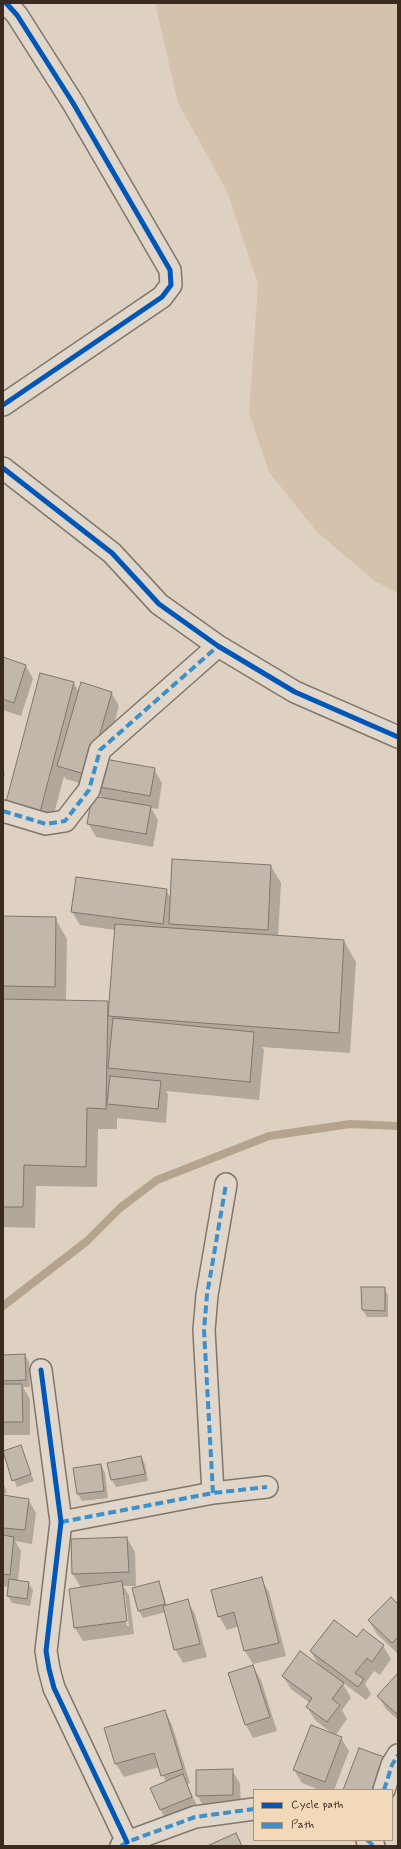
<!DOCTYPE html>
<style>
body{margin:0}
#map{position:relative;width:401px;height:1849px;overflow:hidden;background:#ded1c1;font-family:Mynerve,sans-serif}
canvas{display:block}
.frame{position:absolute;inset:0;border:4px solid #3b2a1e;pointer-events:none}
.legend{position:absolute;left:253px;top:1789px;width:140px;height:52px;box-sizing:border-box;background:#f2d9ba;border:1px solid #a9937c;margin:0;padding:5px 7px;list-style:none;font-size:12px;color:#3b2a1e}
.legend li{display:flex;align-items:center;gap:8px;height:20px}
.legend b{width:20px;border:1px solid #a9937c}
</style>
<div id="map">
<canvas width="401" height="1849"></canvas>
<div class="frame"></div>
<ul class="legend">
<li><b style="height:5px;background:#0057b8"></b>Cycle path</li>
<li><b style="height:5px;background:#3e90ca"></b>Path</li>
</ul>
</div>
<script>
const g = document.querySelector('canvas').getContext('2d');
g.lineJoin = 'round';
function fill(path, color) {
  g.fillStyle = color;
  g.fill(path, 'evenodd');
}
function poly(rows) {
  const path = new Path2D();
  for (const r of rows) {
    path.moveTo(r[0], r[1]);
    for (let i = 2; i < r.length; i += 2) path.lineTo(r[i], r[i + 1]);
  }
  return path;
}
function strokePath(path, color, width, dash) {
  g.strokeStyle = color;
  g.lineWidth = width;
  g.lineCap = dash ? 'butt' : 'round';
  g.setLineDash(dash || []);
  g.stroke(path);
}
fill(poly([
 [155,3,398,3,398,593,375,581,318,533,269,472,249,413,258,284,227,191,178,103]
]), '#d5c2ac');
fill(poly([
 [3,658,26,666,33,679,21,716,3,710],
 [74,683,79,692,111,692,119,706,104,760,154,769,162,783,158,809,151,808,158,820,153,847,96,837,88,823,102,798,96,788,66,779,64,776,49,833,16,824],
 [3,771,5,774,3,782],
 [271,866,281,883,278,937,344,941,356,962,350,1053,262,1047,264,1050,259,1100,166,1091,168,1095,166,1123,117,1118,117,1129,98,1129,97,1187,36,1186,35,1228,3,1227,3,917,55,918,67,939,66,1001,107,1002,110,1007,115,930,80,925,72,912,166,890,171,899],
 [362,1288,384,1288,388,1295,388,1317,367,1317,363,1310],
 [25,1355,29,1362,30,1387,23,1387,30,1399,30,1435,3,1435,3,1356],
 [21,1447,34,1481,17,1487,3,1452],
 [141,1457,145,1464,148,1481,116,1487,112,1480],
 [101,1465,105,1473,108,1498,82,1501,78,1494,74,1469],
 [3,1481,7,1493,3,1494],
 [3,1496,28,1499,36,1513,32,1544,15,1541,21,1551,18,1581,28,1583,33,1590,30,1606,12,1603,8,1596,9,1587,3,1586],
 [127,1538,135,1552,136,1586,123,1586,129,1595,134,1634,83,1641,75,1628,81,1588,73,1574],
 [122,1595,125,1595,129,1626,127,1626],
 [261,1579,269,1592,286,1656,253,1664,245,1651,239,1626,227,1630,219,1616],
 [158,1582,162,1590,167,1606,187,1600,195,1614,207,1657,183,1663,175,1649,166,1612,143,1618,139,1611,133,1589],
 [398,1605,398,1654,377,1634,369,1621],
 [363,1631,383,1646,391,1659,380,1675,374,1671,365,1684,371,1694,366,1700,342,1682,351,1698,342,1710,347,1719,335,1736,341,1738,349,1751,334,1790,320,1790,302,1783,294,1770,334,1735,315,1720,307,1707,310,1703,291,1689,283,1676,320,1667,311,1652,357,1638],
 [253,1666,261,1680,277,1731,253,1738,246,1725,230,1674],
 [398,1674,398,1720,386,1709,378,1696],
 [165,1711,172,1725,190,1783,187,1784,199,1810,168,1823,160,1809,166,1782,159,1767,124,1777,116,1764,105,1729],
 [232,1770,240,1784,241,1809,205,1809,197,1795]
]), '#0003');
strokePath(poly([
 [3,1306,87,1241,120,1208,157,1180,269,1136,350,1124,398,1126]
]), '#b6a38e', 8);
const building = poly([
 [3,657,26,665,14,703,3,699,3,657],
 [40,673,74,682,39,816,5,806,40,673],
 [81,682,112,692,88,775,57,766,81,682],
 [99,758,155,768,150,796,94,786,99,758],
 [92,796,151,806,146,834,87,824,92,796],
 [172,859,271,865,268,930,169,924,172,859],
 [76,877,167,889,163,924,71,912,76,877],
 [3,916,56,917,55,987,3,986,3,916],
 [115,924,344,940,339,1033,108,1016,115,924],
 [3,999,108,1001,106,1109,87,1108,86,1167,24,1165,23,1207,3,1207,3,999],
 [113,1018,254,1032,250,1082,108,1068,113,1018],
 [110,1076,161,1081,158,1109,107,1104,110,1076],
 [361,1287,385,1287,385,1311,362,1310,361,1287],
 [25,1354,26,1380,3,1381,3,1355,25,1354],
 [3,1384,22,1384,23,1422,3,1422,3,1384],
 [21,1445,31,1474,12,1481,3,1451,21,1445],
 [141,1456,145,1474,111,1480,107,1463,141,1456],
 [101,1464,104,1491,77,1494,73,1468,101,1464],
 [3,1495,29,1499,25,1530,3,1528,3,1495],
 [3,1535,14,1537,10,1575,3,1574,3,1535],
 [127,1537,129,1572,72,1574,71,1539,127,1537],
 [262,1577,279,1643,244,1651,234,1612,218,1617,211,1590,262,1577],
 [9,1579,29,1582,27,1599,7,1596,9,1579],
 [122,1581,127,1621,74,1628,69,1589,122,1581],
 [159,1581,165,1604,138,1611,132,1588,159,1581],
 [391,1597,398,1604,398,1637,392,1643,368,1620,391,1597],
 [188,1599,200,1644,174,1650,163,1606,188,1599],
 [334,1620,357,1637,363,1629,384,1645,372,1662,367,1658,355,1673,364,1679,358,1687,310,1651,334,1620],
 [300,1651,344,1683,332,1699,340,1705,327,1722,306,1707,312,1698,282,1676,300,1651],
 [253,1665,270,1717,245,1725,228,1673,253,1665],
 [398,1673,398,1715,377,1696,398,1673],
 [165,1710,183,1769,161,1776,154,1753,115,1764,104,1728,165,1710],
 [311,1725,342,1737,325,1782,293,1770,311,1725],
 [359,1748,387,1758,375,1790,343,1790,359,1748],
 [233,1769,233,1795,196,1796,196,1770,233,1769],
 [183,1774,192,1797,160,1810,150,1788,183,1774],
 [236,1833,242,1846,207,1846,236,1833]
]);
fill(building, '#c1b7ab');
strokePath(building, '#7f766c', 1);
const street = poly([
 [3,405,162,297,171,285,170,270,73,103,17,15,6,3],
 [3,468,112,553,159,604,218,646,295,692,398,737],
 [3,811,46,824,65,821,89,790,100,750,218,646],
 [41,1370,61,1522,46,1651,49,1669,54,1688,127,1842],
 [213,1493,204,1330,207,1295,226,1184],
 [61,1522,213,1493,267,1487],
 [384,1790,392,1765,398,1755],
 [367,1840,374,1846],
 [121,1846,127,1842,195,1817,254,1809]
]);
strokePath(street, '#7f766c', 24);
strokePath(street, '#e0d6ca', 21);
strokePath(poly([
 [3,811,46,824,65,821,89,790,100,750,218,646],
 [213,1493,204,1330,207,1295,226,1184],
 [61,1522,213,1493,267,1487],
 [384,1790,392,1765,398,1755],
 [367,1840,374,1846],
 [121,1846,127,1842,195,1817,254,1809]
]), '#3e90ca', 4, [8, 4]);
strokePath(poly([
 [3,405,162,297,171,285,170,270,73,103,17,15,6,3],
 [3,468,112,553,159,604,218,646,295,692,398,737],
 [41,1370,61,1522,46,1651,49,1669,54,1688,127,1842]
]), '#0057b8', 5);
</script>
